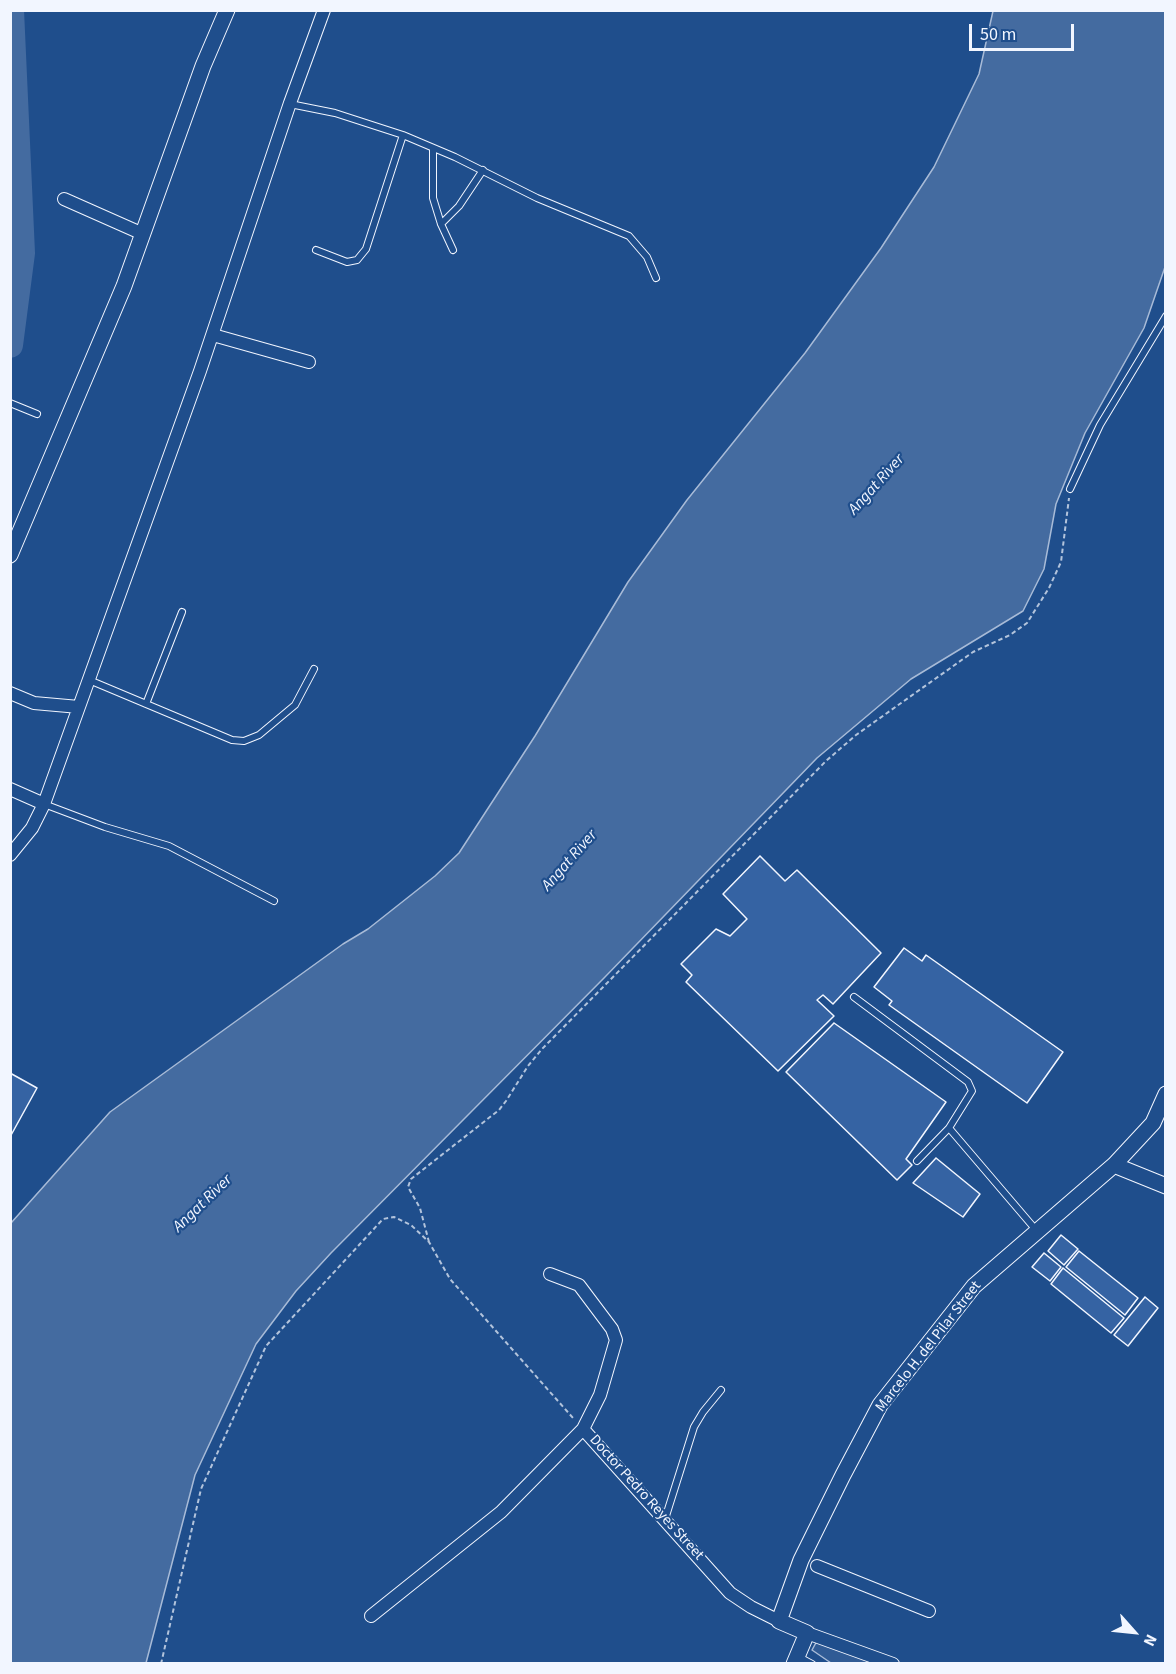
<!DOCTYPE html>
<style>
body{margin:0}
#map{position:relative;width:1176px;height:1674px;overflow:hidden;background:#1f4e8c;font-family:"Source Sans 3",sans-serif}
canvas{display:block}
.frame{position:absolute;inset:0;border:12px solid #f2f6ff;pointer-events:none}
.north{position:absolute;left:1104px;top:1602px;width:60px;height:60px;-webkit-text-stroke:4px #1f4e8c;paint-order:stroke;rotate:117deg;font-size:16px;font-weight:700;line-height:24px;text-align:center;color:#f2f6ff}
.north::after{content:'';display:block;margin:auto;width:21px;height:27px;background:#f2f6ff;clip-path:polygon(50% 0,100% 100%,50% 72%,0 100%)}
.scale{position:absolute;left:969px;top:24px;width:105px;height:27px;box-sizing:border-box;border:3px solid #f2f6ff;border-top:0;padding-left:8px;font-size:18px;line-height:21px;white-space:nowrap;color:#f2f6ff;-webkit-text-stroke:4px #1f4e8c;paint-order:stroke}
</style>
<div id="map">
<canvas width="1176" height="1674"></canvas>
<div class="frame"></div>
<div class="north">N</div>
<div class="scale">50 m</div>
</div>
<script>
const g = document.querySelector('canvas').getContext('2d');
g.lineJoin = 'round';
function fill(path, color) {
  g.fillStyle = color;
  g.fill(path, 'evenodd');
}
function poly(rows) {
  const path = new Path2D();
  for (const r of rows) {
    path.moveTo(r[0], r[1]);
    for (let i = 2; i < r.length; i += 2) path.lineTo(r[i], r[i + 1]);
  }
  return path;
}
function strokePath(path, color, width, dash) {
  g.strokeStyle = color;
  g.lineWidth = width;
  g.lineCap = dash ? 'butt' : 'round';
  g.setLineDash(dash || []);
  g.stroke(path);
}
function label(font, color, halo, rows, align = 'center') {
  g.font = font + ' "Source Sans 3",sans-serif';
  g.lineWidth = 4.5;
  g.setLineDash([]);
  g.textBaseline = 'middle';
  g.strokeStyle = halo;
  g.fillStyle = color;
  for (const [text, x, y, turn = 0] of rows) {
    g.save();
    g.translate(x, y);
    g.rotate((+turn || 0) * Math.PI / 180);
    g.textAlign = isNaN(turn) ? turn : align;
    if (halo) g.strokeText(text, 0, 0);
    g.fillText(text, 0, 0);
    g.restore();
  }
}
const built = poly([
 [818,1639,879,1663,831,1663,812,1650,818,1639]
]);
fill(built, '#305b95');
strokePath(built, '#a8bbd7', 1.5);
const water = poly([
 [993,11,1165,11,1165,267,1144,328,1085,433,1056,504,1044,569,1023,611,911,679,817,758,604,978,331,1253,296,1291,256,1344,195,1475,146,1663,11,1663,11,1223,110,1112,343,944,368,929,435,876,459,853,535,736,628,582,687,500,805,353,881,248,934,167,979,74,993,11]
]);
fill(water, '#446ba0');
strokePath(water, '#a8bbd7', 1.5);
strokePath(poly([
 [10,345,22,253,11,10]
]), '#446ba0', 26);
const building = poly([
 [760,856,785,881,797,870,881,953,833,1004,823,995,817,1000,834,1016,778,1071,686,982,692,975,681,964,716,929,730,936,747,919,723,894,760,856],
 [904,948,922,961,926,955,1063,1052,1027,1103,889,1005,892,1001,874,987,904,948],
 [834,1023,946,1102,906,1159,912,1165,897,1180,786,1072,834,1023],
 [10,1073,37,1088,10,1137,10,1073],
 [936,1158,980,1194,963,1217,913,1183,936,1158],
 [1061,1235,1078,1249,1064,1265,1048,1251,1061,1235],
 [1079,1251,1138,1298,1125,1315,1066,1267,1079,1251],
 [1044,1253,1061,1267,1050,1281,1032,1267,1044,1253],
 [1063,1268,1124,1318,1111,1333,1051,1284,1063,1268],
 [1145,1297,1158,1308,1128,1346,1114,1335,1145,1297]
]);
fill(building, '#3563a3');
strokePath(building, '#f2f6ff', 1.5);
const service = poly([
 [290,104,335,113,403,135,455,157,537,198,629,236,647,257,656,278],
 [433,148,433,198,441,224,453,250],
 [441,224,459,206,483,170],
 [316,250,347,262,357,260,366,249,403,135],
 [10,403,37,414],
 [1070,489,1100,425,1166,316],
 [89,680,232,740,244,741,259,735,295,705,314,669],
 [146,704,182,612],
 [44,804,105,827,169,846,274,901],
 [854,997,968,1082,972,1091,949,1128,917,1161],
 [949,1128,1036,1230],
 [665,1519,694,1427,703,1412,721,1390],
 [797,1656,812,1664]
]);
const minor = poly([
 [64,199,143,234],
 [213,335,309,362],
 [10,693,34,703,79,707],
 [10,789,44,804],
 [10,855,32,828,44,804,200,371,290,103,324,10],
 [583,1429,730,1593,751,1607,779,1621],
 [817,1566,929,1611],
 [371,1616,501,1512,583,1429,600,1395,616,1340,612,1329,579,1285,550,1274],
 [807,1633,893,1664]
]);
const tertiary = poly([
 [10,555,124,286,203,66,227,10],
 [1114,1165,1166,1186],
 [794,1664,807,1633,779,1621,801,1560,843,1475,880,1405,974,1286,1114,1165,1153,1123,1166,1094]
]);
strokePath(service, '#f2f6ff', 8);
strokePath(minor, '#f2f6ff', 14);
strokePath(tertiary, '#f2f6ff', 17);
strokePath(poly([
 [429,1242,420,1208,408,1187,411,1179,499,1110,506,1101,528,1066,542,1049,826,761,856,735,973,652,1010,635,1027,623,1049,588,1061,562,1069,498],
 [161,1664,201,1489,266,1346,383,1219,394,1217,411,1225,429,1242,450,1279,573,1418]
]), '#b3c4dc', 2, [4.5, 3]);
strokePath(service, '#1f4e8c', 6);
strokePath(minor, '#1f4e8c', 12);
strokePath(tertiary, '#1f4e8c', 15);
label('15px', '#f2f6ff', '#1f4e8c', [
 ["Marcelo H. del Pilar Street",929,1347,-52],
 ["Doctor Pedro Reyes Street",646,1498,48]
]);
label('italic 16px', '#f2f6ff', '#1f4e8c', [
 ["Angat River",877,485,-48],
 ["Angat River",570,861,-49],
 ["Angat River",203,1204,-44]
]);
</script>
